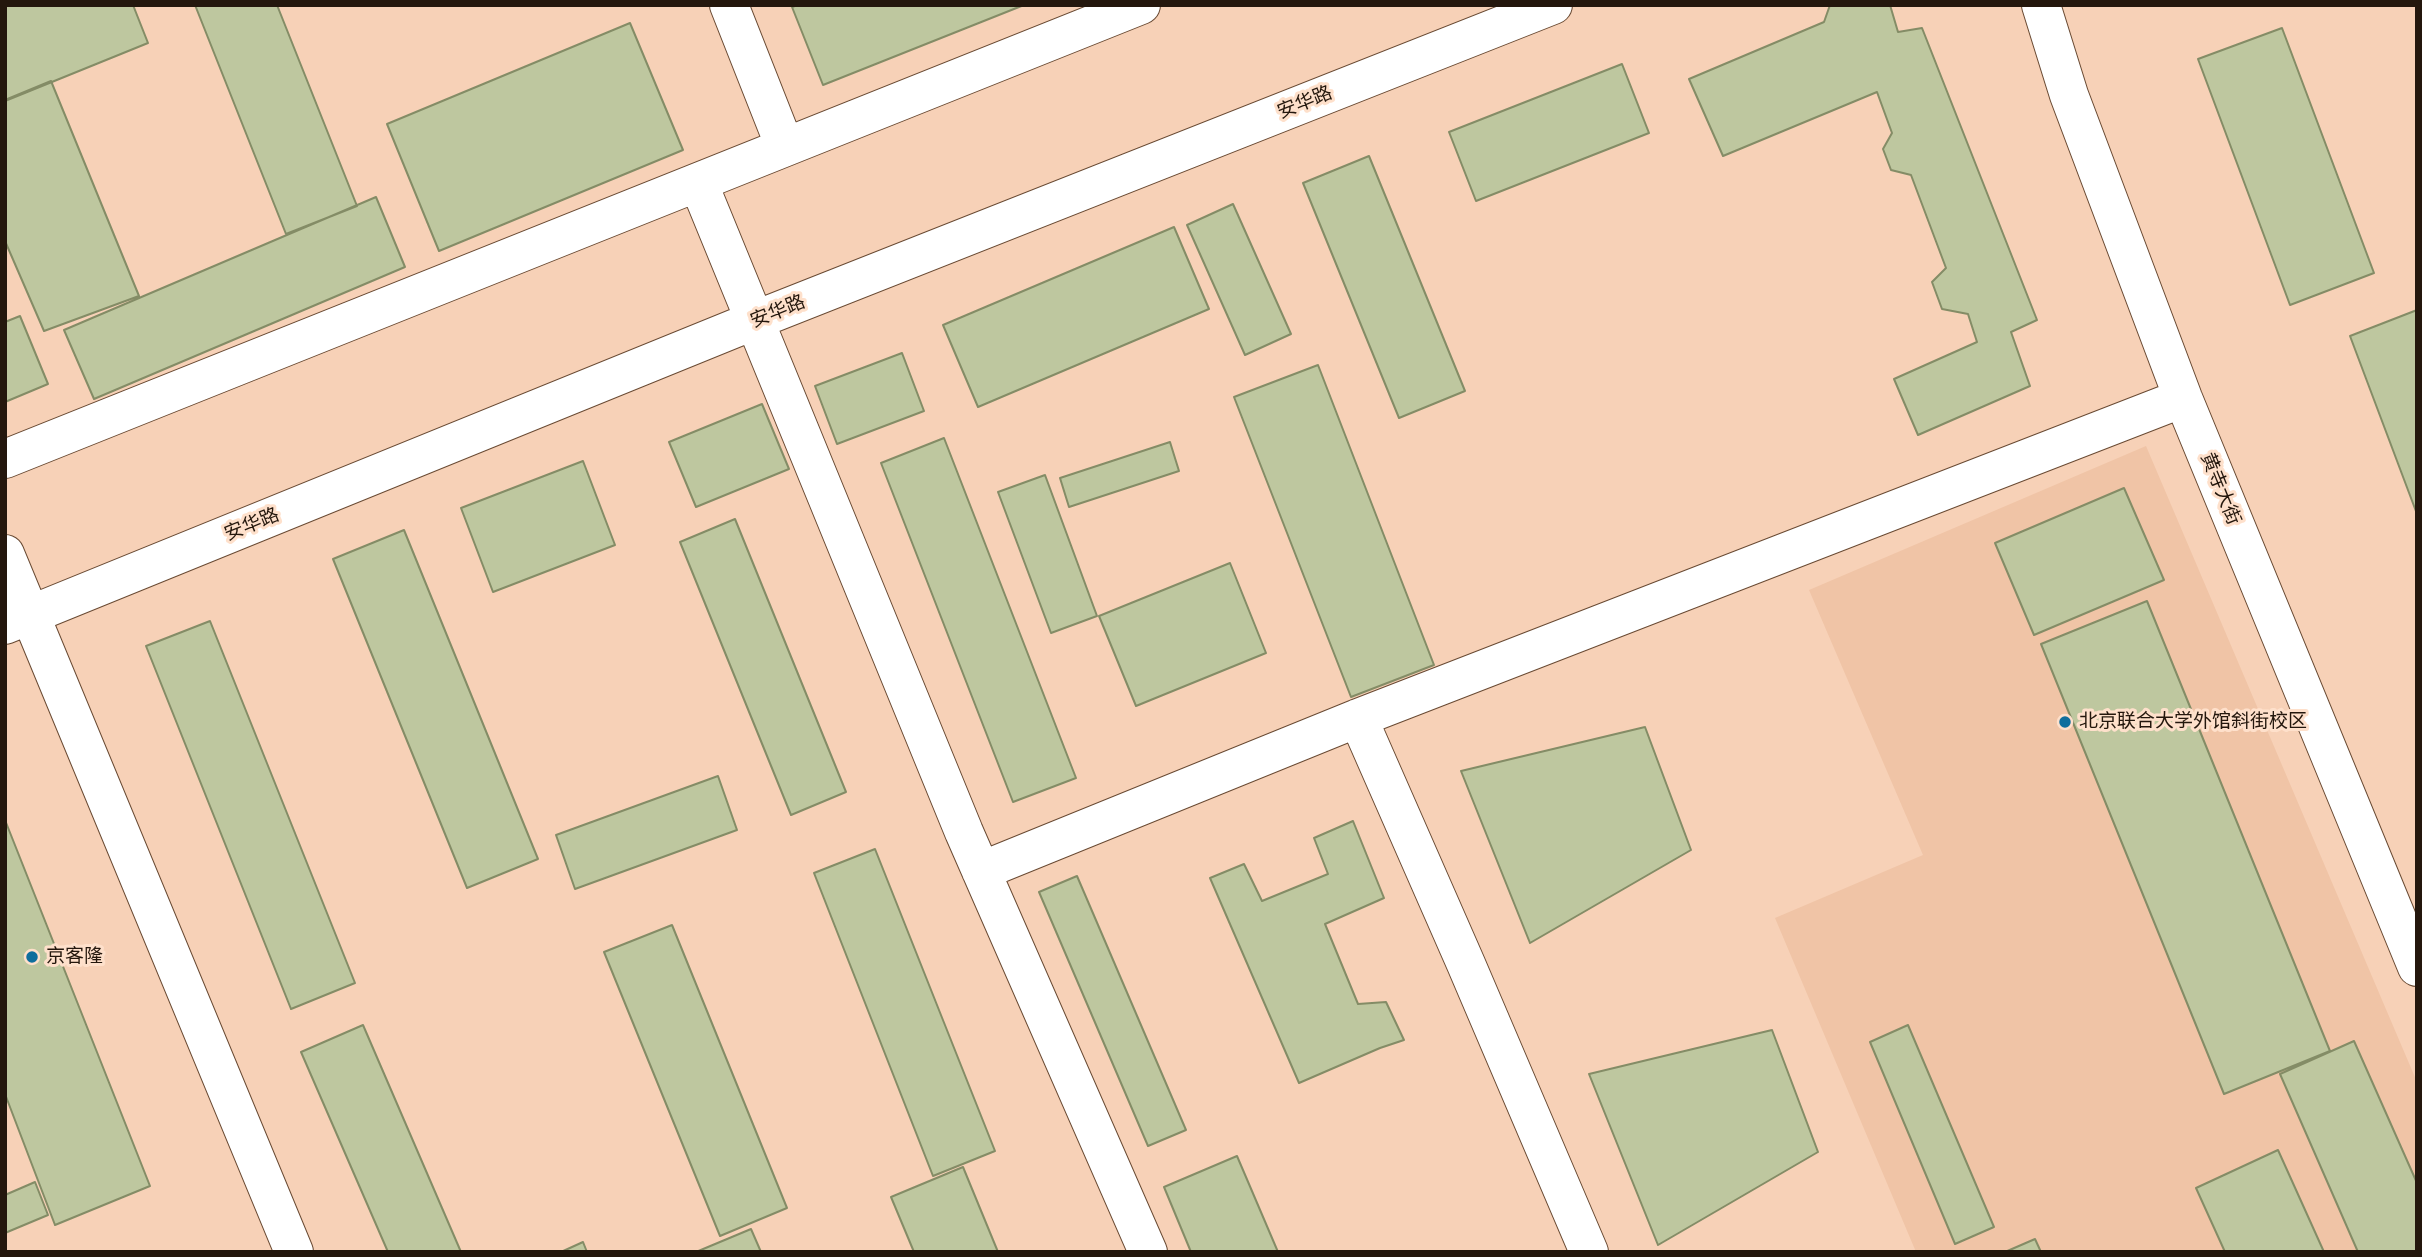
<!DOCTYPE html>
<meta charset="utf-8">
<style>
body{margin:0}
#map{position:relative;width:2422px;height:1257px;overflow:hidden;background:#f7d1b7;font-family:Arial,sans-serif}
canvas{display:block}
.frame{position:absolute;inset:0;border:7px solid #24170d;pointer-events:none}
</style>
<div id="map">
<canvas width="2422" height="1257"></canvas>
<div class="frame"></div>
</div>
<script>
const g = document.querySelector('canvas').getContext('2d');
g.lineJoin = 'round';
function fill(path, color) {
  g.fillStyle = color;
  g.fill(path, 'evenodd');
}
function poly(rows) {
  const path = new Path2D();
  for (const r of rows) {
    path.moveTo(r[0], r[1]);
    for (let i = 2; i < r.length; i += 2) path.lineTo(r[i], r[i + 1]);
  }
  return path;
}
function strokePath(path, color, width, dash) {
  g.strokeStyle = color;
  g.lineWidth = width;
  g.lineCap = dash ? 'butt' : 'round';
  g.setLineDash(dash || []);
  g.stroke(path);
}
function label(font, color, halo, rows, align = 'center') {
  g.font = font + ' Arial,"Noto Sans SC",sans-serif';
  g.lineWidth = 6;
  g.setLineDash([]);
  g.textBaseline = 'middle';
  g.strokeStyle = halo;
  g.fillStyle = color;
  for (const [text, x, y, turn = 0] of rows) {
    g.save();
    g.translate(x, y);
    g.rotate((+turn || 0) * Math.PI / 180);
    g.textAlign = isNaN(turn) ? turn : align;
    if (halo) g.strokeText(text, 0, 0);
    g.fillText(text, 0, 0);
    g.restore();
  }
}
fill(poly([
 [2146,446,2417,1082,2417,1252,1916,1252,1775,918,1923,855,1809,590]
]), '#f0c4a6');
const building = poly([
 [5,5,133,5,148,43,5,101,5,5],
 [195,5,277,5,357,206,286,234,195,5],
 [798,5,1024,5,823,85,792,7,798,5],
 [1830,5,1890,5,1898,32,1922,28,2037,320,2011,332,2030,386,1918,435,1894,379,1977,342,1968,314,1942,309,1932,282,1946,268,1911,175,1891,170,1883,149,1892,133,1877,92,1723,156,1689,79,1824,22,1830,5],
 [630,23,683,150,439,251,387,124,630,23],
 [2282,28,2374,273,2290,305,2198,59,2282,28],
 [1622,64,1649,133,1476,201,1449,132,1622,64],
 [51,81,139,296,44,331,5,241,5,100,51,81],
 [1369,156,1465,391,1399,418,1303,183,1369,156],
 [376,197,405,267,94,399,64,330,376,197],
 [1233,204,1291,334,1245,355,1187,225,1233,204],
 [1174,227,1209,309,978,407,943,325,1174,227],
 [2417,310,2417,514,2350,336,2417,310],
 [20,316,48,384,5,402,5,322,20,316],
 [902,353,924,411,837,444,815,386,902,353],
 [1318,365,1434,665,1351,697,1234,397,1318,365],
 [762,404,789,469,696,507,669,442,762,404],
 [944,438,1076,778,1013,802,881,463,944,438],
 [1170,442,1179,471,1069,507,1060,478,1170,442],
 [583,461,615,545,493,592,461,508,583,461],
 [1045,475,1097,616,1051,633,998,492,1045,475],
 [2124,488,2164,580,2034,635,1995,543,2124,488],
 [735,519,846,792,791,815,680,542,735,519],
 [404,530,538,859,467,888,333,559,404,530],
 [1230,563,1266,653,1136,706,1099,616,1230,563],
 [2147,601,2330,1051,2224,1094,2041,644,2147,601],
 [210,621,355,983,291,1009,146,646,210,621],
 [1645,727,1691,850,1530,943,1461,771,1645,727],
 [718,776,737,830,575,889,556,835,718,776],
 [5,820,150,1186,55,1225,5,1094,5,820],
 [1353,821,1384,898,1325,924,1358,1004,1386,1002,1404,1040,1380,1048,1299,1083,1210,878,1244,864,1262,901,1328,874,1314,838,1353,821],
 [875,849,995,1151,933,1176,814,873,875,849],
 [1077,876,1186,1130,1148,1146,1039,892,1077,876],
 [672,925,787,1208,720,1236,604,952,672,925],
 [363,1025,461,1252,388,1252,301,1052,363,1025],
 [1908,1025,1994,1227,1955,1244,1870,1042,1908,1025],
 [1772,1030,1818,1152,1658,1245,1589,1074,1772,1030],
 [2354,1041,2417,1183,2417,1252,2358,1252,2280,1074,2354,1041],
 [2278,1150,2324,1252,2225,1252,2196,1188,2278,1150],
 [1237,1156,1278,1252,1191,1252,1164,1187,1237,1156],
 [963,1167,998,1252,914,1252,891,1197,963,1167],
 [35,1182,48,1215,5,1233,5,1195,35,1182],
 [751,1229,761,1252,696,1252,751,1229],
 [2035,1239,2041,1252,2005,1252,2035,1239],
 [583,1242,587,1252,561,1252,583,1242]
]);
fill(building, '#bec79f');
strokePath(building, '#848c66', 2);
const minor = poly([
 [729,5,785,147],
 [2041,5,2069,95,2183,398,2417,967],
 [698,182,964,832,1148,1252],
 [5,459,1141,5],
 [5,554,294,1252],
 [5,625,753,321,1553,5],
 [1358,718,1466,964,1589,1252],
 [981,871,1358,718,2183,398]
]);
strokePath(minor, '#694a33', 40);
strokePath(minor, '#fff', 38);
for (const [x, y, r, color] of [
 [2065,722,7,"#0f6e9d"],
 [32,957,7,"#0f6e9d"]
]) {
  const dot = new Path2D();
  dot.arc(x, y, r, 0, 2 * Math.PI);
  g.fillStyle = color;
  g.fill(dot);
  strokePath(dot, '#fee0cb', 2.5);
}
label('19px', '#24170d', '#fee0cb', [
 ["安华路",1305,103,-22],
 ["安华路",778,312,-22],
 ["黄寺大街",2220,489,68],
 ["安华路",252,525,-22]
]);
label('19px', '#24170d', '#fee0cb', [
 ["北京联合大学外馆斜街校区",2079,722],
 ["京客隆",46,957]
], 'left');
</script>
